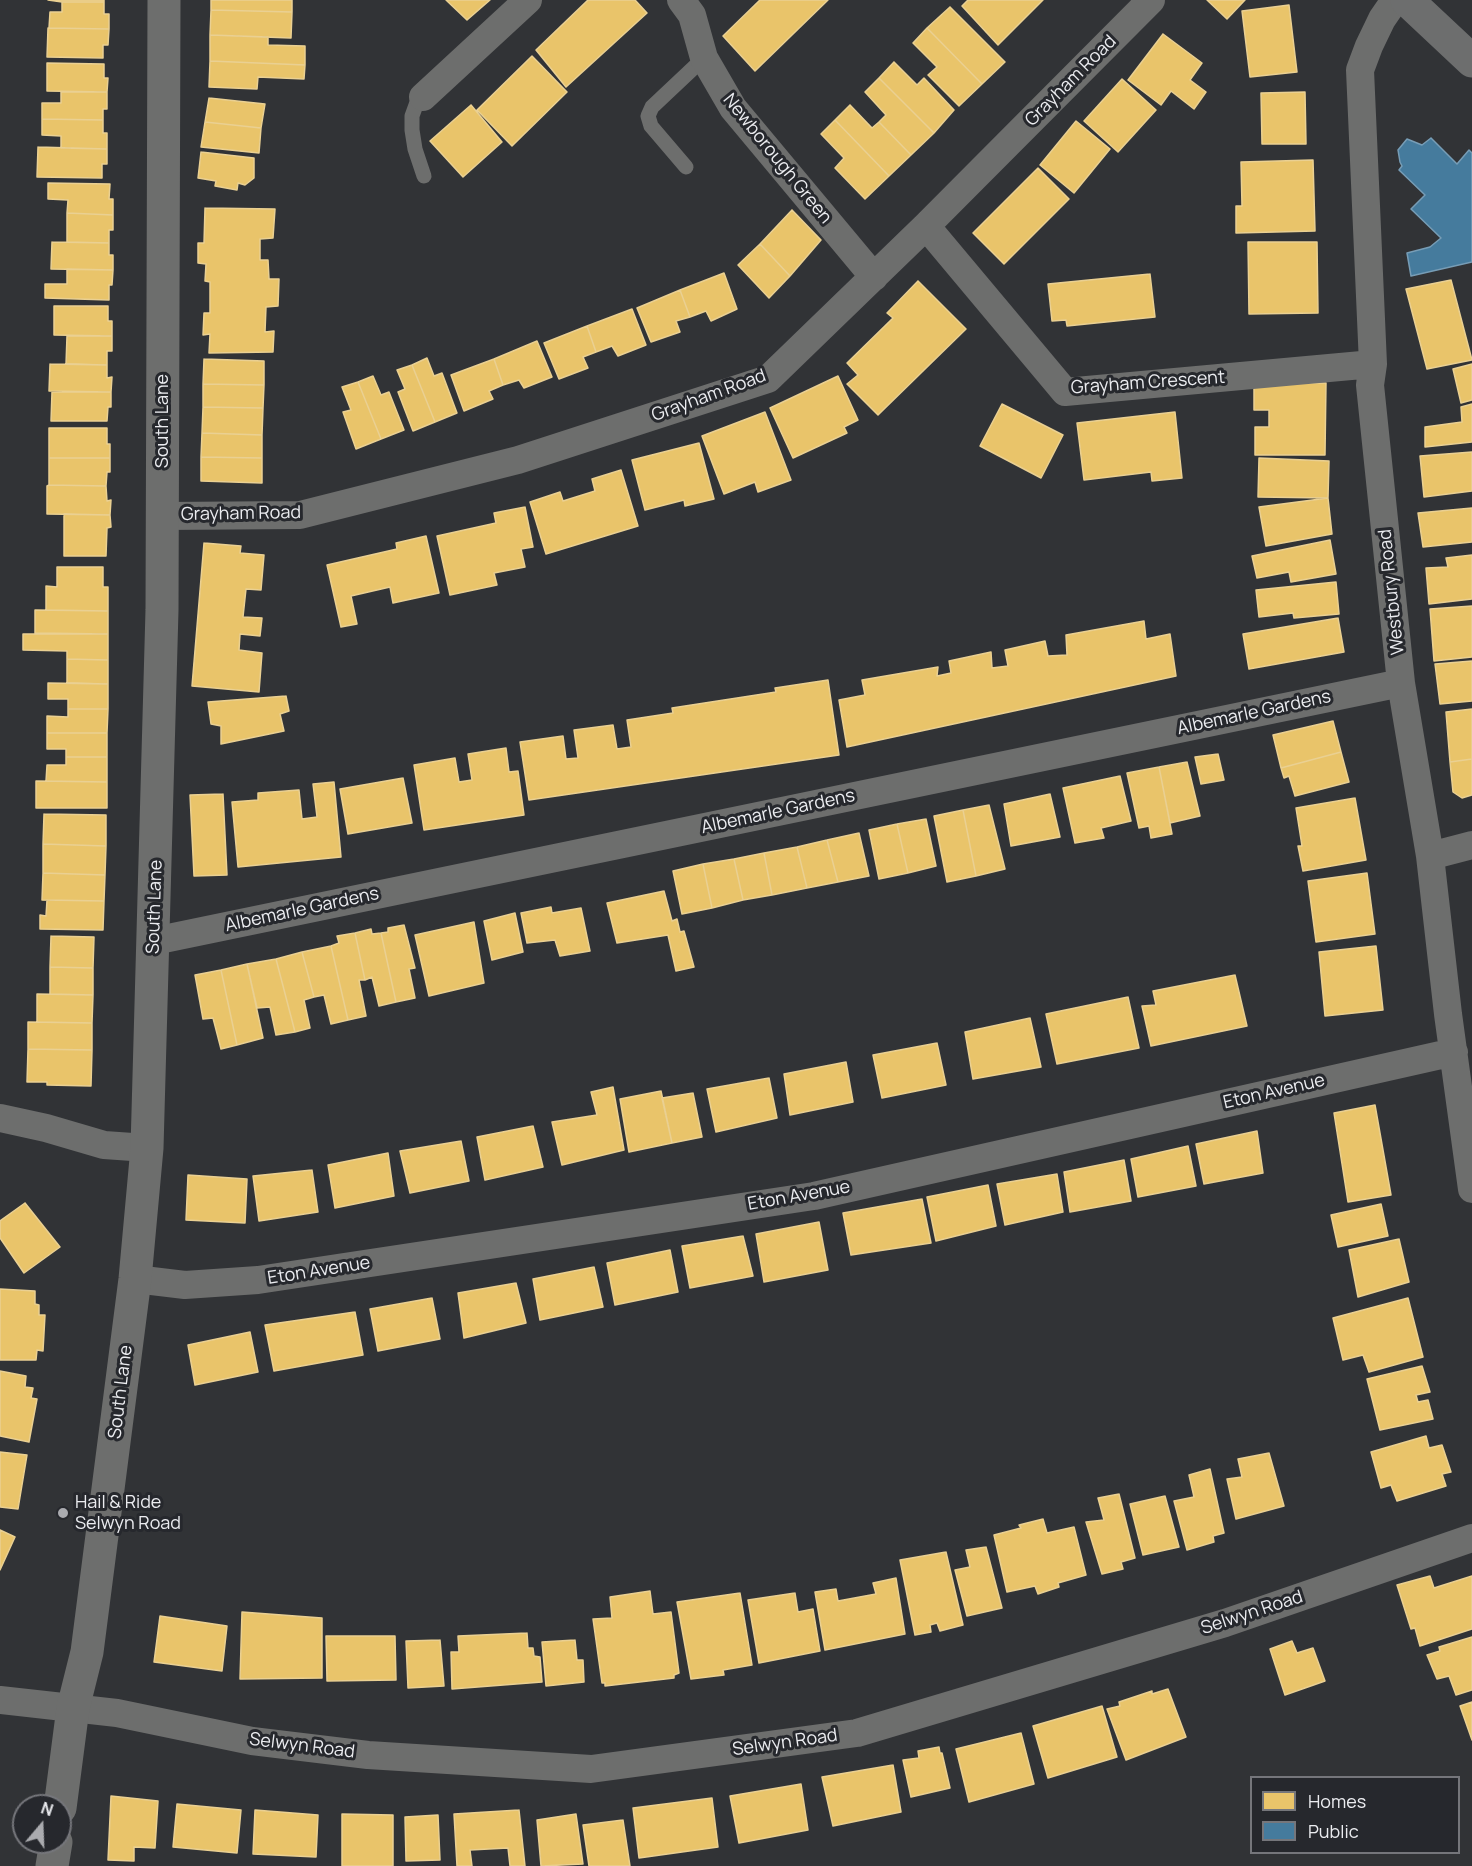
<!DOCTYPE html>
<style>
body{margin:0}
#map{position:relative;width:1472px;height:1866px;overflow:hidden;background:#313336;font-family:Manrope,sans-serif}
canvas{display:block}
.legend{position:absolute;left:1250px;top:1776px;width:210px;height:78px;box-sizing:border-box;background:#26282d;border:2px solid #75767b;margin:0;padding:8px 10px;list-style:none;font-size:18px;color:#ebecf0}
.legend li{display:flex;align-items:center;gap:12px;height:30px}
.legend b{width:30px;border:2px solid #75767b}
.north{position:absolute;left:12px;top:1794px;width:60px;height:60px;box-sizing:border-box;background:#26282d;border:2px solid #75767b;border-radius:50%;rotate:19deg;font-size:16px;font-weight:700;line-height:24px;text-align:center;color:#ebecf0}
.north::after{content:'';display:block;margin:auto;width:21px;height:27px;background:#aaabaf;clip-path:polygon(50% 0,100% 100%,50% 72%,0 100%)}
</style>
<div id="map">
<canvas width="1472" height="1866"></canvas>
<ul class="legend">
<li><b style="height:16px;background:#e9c46a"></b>Homes</li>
<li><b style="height:16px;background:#457b9d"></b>Public</li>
</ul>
<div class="north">N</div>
</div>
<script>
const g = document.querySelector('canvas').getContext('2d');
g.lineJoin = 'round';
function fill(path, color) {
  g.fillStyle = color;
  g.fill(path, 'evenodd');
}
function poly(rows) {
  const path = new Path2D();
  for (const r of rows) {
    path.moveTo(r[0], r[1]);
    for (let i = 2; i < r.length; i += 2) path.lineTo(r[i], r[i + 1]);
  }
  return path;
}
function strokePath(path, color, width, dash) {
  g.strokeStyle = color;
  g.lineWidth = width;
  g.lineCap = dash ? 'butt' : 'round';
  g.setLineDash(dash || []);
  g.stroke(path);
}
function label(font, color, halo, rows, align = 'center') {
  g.font = font + ' Manrope,sans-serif';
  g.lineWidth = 6;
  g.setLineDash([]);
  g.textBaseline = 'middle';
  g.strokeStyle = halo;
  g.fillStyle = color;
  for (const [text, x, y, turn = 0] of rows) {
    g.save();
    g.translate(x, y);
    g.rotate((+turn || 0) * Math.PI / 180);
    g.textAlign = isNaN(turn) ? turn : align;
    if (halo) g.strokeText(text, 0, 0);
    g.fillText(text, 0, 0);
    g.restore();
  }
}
const homes = poly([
 [48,0,104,0,104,2,62,2,48,0],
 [211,0,292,0,292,12,211,10,211,0],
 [446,0,490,0,467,20,446,0],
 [588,0,635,0,647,13,566,87,536,50,588,0],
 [760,0,828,0,755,71,723,36,760,0],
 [968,0,1043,0,998,45,962,6,968,0],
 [1207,0,1245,0,1227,19,1207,0],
 [62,2,104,2,104,14,109,14,109,29,49,28,50,12,62,12,62,2],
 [1289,5,1297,72,1250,77,1242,11,1289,5],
 [950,7,1005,62,982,84,927,28,950,7],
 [211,10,292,12,291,38,210,35,211,10],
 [48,28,109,29,108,45,103,45,103,58,47,57,48,28],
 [927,28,982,84,959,106,928,75,937,67,913,43,927,28],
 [1163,34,1202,63,1190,80,1206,92,1194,109,1171,91,1161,105,1128,80,1163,34],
 [210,35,268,37,268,45,305,46,305,65,210,61,210,35],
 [532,56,567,92,512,146,477,110,532,56],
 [210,61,305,65,304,79,258,77,257,89,209,87,210,61],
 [894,62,917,85,924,78,954,110,934,133,879,78,894,62],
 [47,63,104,64,104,78,108,78,107,92,47,91,47,63],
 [879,78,934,133,911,155,879,122,886,115,865,92,879,78],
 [1122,79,1156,110,1118,152,1084,121,1122,79],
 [61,92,107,92,107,109,103,109,103,120,42,119,42,103,61,103,61,92],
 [1305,92,1306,144,1262,144,1261,93,1305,92],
 [209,98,265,104,261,128,205,122,209,98],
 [471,105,502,142,463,177,430,141,471,105],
 [850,105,872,128,879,122,911,155,889,176,835,120,850,105],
 [42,119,103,120,103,133,107,133,107,149,61,148,61,136,42,135,42,119],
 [835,120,889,176,865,199,835,168,844,158,821,134,835,120],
 [1076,121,1110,149,1074,193,1040,165,1076,121],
 [205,122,261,128,259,153,201,147,205,122],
 [38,147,107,149,107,164,102,164,102,178,37,177,38,147],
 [201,152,254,158,254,178,245,185,238,183,237,190,215,186,216,181,198,178,201,152],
 [1313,160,1315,231,1236,233,1236,206,1242,206,1241,162,1313,160],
 [1038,168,1069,199,1004,264,973,233,1038,168],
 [48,183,110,184,109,199,113,199,113,215,67,213,68,200,48,199,48,183],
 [205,208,275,209,273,238,260,239,260,260,268,260,269,279,279,279,278,306,266,307,265,332,274,331,273,352,209,353,210,334,203,335,204,313,210,313,210,282,205,281,206,264,198,263,198,243,204,243,205,208],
 [792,210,821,240,790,276,760,244,792,210],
 [67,213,113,215,113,230,109,230,109,243,67,242,67,213],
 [52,242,109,243,109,255,113,255,113,270,51,269,52,242],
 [1248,242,1317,242,1318,313,1249,314,1248,242],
 [760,244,790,276,769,298,738,265,760,244],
 [67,269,113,270,112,285,109,285,109,300,45,298,45,284,67,284,67,269],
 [724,273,737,309,711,321,706,311,690,317,680,290,724,273],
 [1150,274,1155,317,1067,326,1066,320,1052,321,1048,284,1150,274],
 [1451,280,1472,360,1427,369,1406,289,1451,280],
 [918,281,966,329,878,415,847,384,858,375,847,363,893,318,887,313,918,281],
 [680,290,690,317,676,321,680,332,651,342,637,308,680,290],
 [54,306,108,306,108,321,112,321,112,336,54,335,54,306],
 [632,309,646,345,618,356,612,346,596,352,587,326,632,309],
 [587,326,596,352,583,357,588,368,559,379,544,343,587,326],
 [67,336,112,336,112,351,107,351,107,365,66,364,67,336],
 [537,341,552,377,524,388,519,380,503,385,494,359,537,341],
 [427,358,434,376,442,373,457,413,435,422,412,365,427,358],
 [204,359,264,361,264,385,203,384,204,359],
 [494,359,503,385,489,391,493,399,464,411,451,375,494,359],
 [50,364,107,365,107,378,112,377,111,392,49,391,50,364],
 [1472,364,1472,400,1461,403,1453,369,1472,364],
 [412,365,435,422,413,431,398,392,405,389,397,370,412,365],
 [373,376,381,395,389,392,404,430,381,439,358,382,373,376],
 [838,376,858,420,844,427,847,433,793,458,770,408,838,376],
 [358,382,381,439,356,449,343,412,351,410,342,387,358,382],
 [1254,383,1326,383,1325,455,1255,455,1255,427,1269,427,1269,410,1254,410,1254,383],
 [203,384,264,385,263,408,203,407,203,384],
 [52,392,111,392,111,407,108,407,107,421,51,421,52,392],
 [1002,404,1063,435,1041,478,980,446,1002,404],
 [1472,404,1472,442,1425,447,1425,427,1462,422,1461,407,1472,404],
 [203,407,263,408,262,435,202,433,203,407],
 [765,412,791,480,758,492,755,482,724,494,702,436,765,412],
 [1175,412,1182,478,1152,481,1151,472,1084,480,1077,423,1175,412],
 [49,428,107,428,107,444,110,444,110,458,49,458,49,428],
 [202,433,262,435,262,458,201,457,202,433],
 [699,443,714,499,685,506,684,500,645,510,632,460,699,443],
 [1472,452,1472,491,1424,497,1420,456,1472,452],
 [201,457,262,458,262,483,201,481,201,457],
 [49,458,110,458,110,472,107,472,106,486,49,485,49,458],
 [1259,458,1329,461,1328,498,1258,497,1259,458],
 [621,470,638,526,546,554,530,502,560,492,563,501,595,491,592,479,621,470],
 [49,485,106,486,107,501,111,500,110,515,47,514,47,486,49,485],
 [1328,498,1332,534,1266,546,1259,507,1328,498],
 [525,507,533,547,521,549,525,567,494,573,497,585,450,595,437,536,496,523,494,513,525,507],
 [1472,508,1472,542,1423,547,1418,513,1472,508],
 [64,514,110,515,111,527,107,528,106,556,64,556,64,514],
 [426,536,439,593,393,603,390,587,351,596,357,624,341,627,327,565,397,549,396,543,426,536],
 [1330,540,1336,574,1291,582,1289,572,1257,578,1252,556,1330,540],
 [204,543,241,546,240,553,264,555,261,590,246,589,243,617,262,618,260,636,240,634,239,650,262,653,259,692,192,686,204,543],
 [1472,555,1472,599,1429,604,1426,568,1448,567,1446,558,1472,555],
 [57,567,103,567,103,587,108,587,108,611,46,610,46,586,57,587,57,567],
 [1336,582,1339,614,1294,618,1293,613,1259,617,1256,590,1336,582],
 [1472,606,1472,657,1434,661,1430,609,1472,606],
 [35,610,108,611,108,634,35,633,35,610],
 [1338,618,1344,652,1249,669,1243,634,1338,618],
 [1144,621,1146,639,1170,634,1176,676,847,747,839,700,865,695,862,680,938,667,937,676,951,673,949,661,991,652,992,668,1008,666,1005,650,1045,641,1048,656,1067,655,1066,635,1144,621],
 [23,634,108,634,108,660,67,659,67,651,23,650,23,634],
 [67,659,108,660,108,684,67,683,67,659],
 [1472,661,1472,701,1440,704,1435,664,1472,661],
 [828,680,839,755,529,800,520,742,563,736,566,759,578,758,574,730,613,725,617,749,631,747,627,720,673,713,672,708,776,692,775,688,828,680],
 [48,683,108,684,108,709,68,709,68,699,48,699,48,683],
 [286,696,289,711,280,714,284,731,221,744,221,726,211,724,208,702,286,696],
 [68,709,108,709,107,733,47,733,47,716,68,717,68,709],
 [1472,709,1472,759,1450,762,1446,712,1472,709],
 [1333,721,1341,752,1281,768,1273,735,1333,721],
 [47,733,107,733,107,757,66,757,66,749,47,749,47,733],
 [506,748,509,772,518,771,524,815,424,830,414,765,455,758,459,782,472,780,468,754,506,748],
 [1341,752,1349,782,1295,796,1289,776,1284,778,1281,768,1341,752],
 [1218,754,1224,780,1201,784,1195,757,1218,754],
 [66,757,107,757,107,782,46,781,47,765,66,765,66,757],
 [1472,759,1472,795,1462,798,1453,792,1450,762,1472,759],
 [1187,762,1200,816,1170,823,1159,767,1187,762],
 [1159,767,1172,834,1151,838,1149,826,1139,828,1127,773,1159,767],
 [1120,776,1131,821,1101,828,1104,838,1075,843,1063,788,1120,776],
 [403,778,412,823,348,834,340,789,403,778],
 [36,781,107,782,107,808,36,808,36,781],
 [334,782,341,857,238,867,232,802,258,800,258,793,299,790,302,819,317,817,313,784,334,782],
 [223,794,227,875,194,876,190,795,223,794],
 [1050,794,1060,837,1011,846,1004,804,1050,794],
 [1355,798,1366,860,1303,871,1298,846,1302,846,1296,808,1355,798],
 [989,805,1005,869,976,876,963,810,989,805],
 [963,810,976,876,947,882,934,816,963,810],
 [44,814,106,815,106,846,43,844,44,814],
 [926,819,936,866,908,873,897,824,926,819],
 [897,824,908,873,879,879,869,830,897,824],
 [859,833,869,876,838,882,827,840,859,833],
 [827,840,838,882,807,888,797,847,827,840],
 [43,844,106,846,105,875,43,873,43,844],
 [797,847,807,888,772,895,764,853,797,847],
 [764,853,772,895,743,900,734,859,764,853],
 [734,859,743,900,712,908,703,864,734,859],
 [703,864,712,908,682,914,673,871,703,864],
 [43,873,105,875,104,901,42,900,43,873],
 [1367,873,1375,934,1316,942,1308,881,1367,873],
 [664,891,672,921,677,919,680,932,684,931,694,967,676,971,668,935,617,943,607,903,664,891],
 [47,900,104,901,103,930,40,929,40,915,46,916,47,900],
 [551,907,552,913,581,908,590,951,560,956,555,940,527,943,521,913,551,907],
 [515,913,523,952,492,960,484,921,515,913],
 [474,922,484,983,429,996,415,935,474,922],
 [404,925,415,968,409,969,415,998,396,1002,381,933,388,932,388,928,404,925],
 [371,929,372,934,381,933,396,1002,379,1006,372,977,365,980,355,933,371,929],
 [355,933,365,980,359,980,366,1016,348,1020,331,946,339,943,337,936,355,933],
 [51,936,94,937,93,968,50,967,51,936],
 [331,946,348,1020,331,1024,324,995,314,997,302,952,331,946],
 [1376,946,1383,1010,1325,1016,1319,952,1376,946],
 [302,952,314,997,304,1000,310,1028,295,1032,276,959,302,952],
 [276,959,295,1032,276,1035,270,1007,257,1008,247,964,276,959],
 [247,964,263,1038,237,1045,221,970,247,964],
 [50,967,93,968,93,995,50,994,50,967],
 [221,970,237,1045,221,1049,213,1018,203,1019,195,975,221,970],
 [1235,975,1247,1026,1151,1046,1142,1006,1156,1005,1153,991,1235,975],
 [37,994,93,995,92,1023,37,1022,37,994],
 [1128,997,1139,1048,1057,1064,1046,1014,1128,997],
 [1030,1018,1041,1067,973,1079,965,1032,1030,1018],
 [28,1022,92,1023,92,1050,28,1049,28,1022],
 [937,1043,946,1085,882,1098,873,1055,937,1043],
 [28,1049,92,1050,91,1086,47,1085,47,1082,27,1082,28,1049],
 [846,1062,853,1102,790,1115,784,1074,846,1062],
 [769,1078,777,1118,716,1132,707,1089,769,1078],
 [613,1087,624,1150,562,1165,552,1122,597,1115,591,1092,613,1087],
 [661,1091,672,1143,629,1152,620,1099,661,1091],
 [693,1093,702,1137,672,1143,662,1098,693,1093],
 [1375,1105,1391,1195,1348,1202,1334,1113,1375,1105],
 [533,1126,543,1167,485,1180,477,1137,533,1126],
 [1257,1131,1263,1173,1204,1184,1196,1144,1257,1131],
 [461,1141,469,1181,410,1193,400,1151,461,1141],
 [1188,1146,1196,1186,1138,1197,1131,1159,1188,1146],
 [388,1153,394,1196,335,1208,328,1165,388,1153],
 [1124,1160,1131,1201,1070,1212,1064,1172,1124,1160],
 [312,1170,318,1212,259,1221,253,1176,312,1170],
 [1057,1174,1063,1212,1005,1225,997,1184,1057,1174],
 [188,1175,247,1179,245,1223,186,1220,188,1175],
 [988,1185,996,1226,936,1241,927,1197,988,1185],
 [922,1199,931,1243,851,1255,843,1213,922,1199],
 [25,1203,60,1247,24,1273,0,1238,0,1221,25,1203],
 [1381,1204,1388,1236,1338,1247,1331,1215,1381,1204],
 [819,1222,828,1270,764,1282,756,1234,819,1222],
 [743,1236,753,1276,690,1288,682,1246,743,1236],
 [1399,1239,1409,1282,1358,1297,1349,1250,1399,1239],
 [670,1250,678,1292,615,1305,607,1263,670,1250],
 [594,1267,603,1307,540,1320,533,1279,594,1267],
 [516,1283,526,1323,464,1338,458,1293,516,1283],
 [0,1289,35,1291,35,1304,39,1305,39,1315,45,1315,43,1351,37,1350,36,1360,0,1360,0,1289],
 [432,1298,440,1339,378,1351,370,1309,432,1298],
 [1408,1298,1423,1357,1369,1372,1363,1355,1343,1360,1333,1318,1408,1298],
 [355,1312,363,1355,274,1371,265,1325,355,1312],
 [250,1332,258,1372,195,1385,188,1345,250,1332],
 [1422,1366,1430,1392,1416,1395,1418,1402,1428,1400,1433,1419,1380,1430,1367,1379,1422,1366],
 [0,1371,26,1376,25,1387,33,1388,31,1398,37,1399,29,1442,0,1436,0,1371],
 [1426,1436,1429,1448,1442,1445,1451,1472,1442,1474,1446,1486,1397,1501,1391,1485,1381,1488,1371,1452,1426,1436],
 [0,1452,27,1455,18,1509,0,1507,0,1452],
 [1269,1453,1284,1506,1236,1519,1227,1479,1242,1477,1238,1459,1269,1453],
 [1210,1469,1224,1533,1213,1536,1214,1542,1187,1550,1174,1501,1194,1497,1189,1475,1210,1469],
 [1119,1494,1135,1558,1121,1562,1123,1569,1102,1574,1086,1522,1104,1520,1098,1498,1119,1494],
 [1165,1496,1179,1547,1143,1555,1130,1504,1165,1496],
 [1043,1519,1047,1533,1074,1527,1086,1575,1058,1583,1059,1587,1038,1594,1035,1586,1007,1592,994,1535,1021,1528,1019,1525,1043,1519],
 [0,1530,15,1537,0,1570,0,1530],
 [986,1547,1002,1608,967,1616,955,1570,970,1567,966,1550,986,1547],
 [946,1552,963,1625,940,1631,937,1623,930,1625,931,1632,915,1635,900,1560,946,1552],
 [1430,1576,1434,1588,1472,1576,1472,1629,1420,1646,1415,1628,1411,1629,1397,1585,1430,1576],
 [896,1578,905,1634,825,1650,815,1592,836,1589,838,1601,876,1594,873,1583,896,1578],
 [650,1591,653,1614,671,1612,679,1673,674,1675,674,1678,605,1686,605,1683,602,1683,593,1619,612,1618,610,1597,650,1591],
 [740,1593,752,1665,723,1670,724,1675,691,1679,677,1602,740,1593],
 [795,1593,798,1612,813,1609,820,1651,759,1663,748,1600,795,1593],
 [242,1612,322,1618,322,1678,240,1679,242,1612],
 [160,1616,227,1626,222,1671,154,1662,160,1616],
 [527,1633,528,1648,533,1648,534,1656,540,1657,542,1682,452,1689,451,1652,459,1652,458,1636,527,1633],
 [326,1636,395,1636,396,1680,327,1681,326,1636],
 [1472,1637,1472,1690,1456,1695,1449,1676,1437,1679,1427,1655,1440,1651,1439,1647,1472,1637],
 [440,1640,444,1686,408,1688,406,1641,440,1640],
 [575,1640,577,1660,583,1660,584,1682,546,1686,542,1642,575,1640],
 [1292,1641,1297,1653,1313,1648,1325,1681,1285,1695,1270,1649,1292,1641],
 [1168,1689,1186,1737,1126,1760,1107,1709,1120,1706,1119,1702,1152,1691,1152,1694,1168,1689],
 [1472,1702,1472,1740,1460,1706,1472,1702],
 [1102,1706,1117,1757,1048,1778,1033,1726,1102,1706],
 [1021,1733,1034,1784,969,1802,956,1749,1021,1733],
 [939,1747,940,1753,942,1753,950,1788,911,1797,903,1760,919,1758,918,1751,939,1747],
 [893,1765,901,1812,833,1826,822,1777,893,1765],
 [801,1784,808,1830,739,1843,730,1796,801,1784],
 [111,1796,158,1801,155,1848,134,1847,134,1861,108,1860,111,1796],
 [712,1798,718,1847,639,1858,633,1808,712,1798],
 [177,1804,241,1810,237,1853,173,1847,177,1804],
 [255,1810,318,1815,316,1857,253,1854,255,1810],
 [519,1810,525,1866,510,1866,508,1848,470,1850,472,1866,457,1866,454,1814,519,1810],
 [342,1814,393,1815,393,1866,342,1866,342,1814],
 [576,1814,583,1864,541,1866,537,1820,576,1814],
 [438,1815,440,1860,406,1861,405,1817,438,1815],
 [623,1820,630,1866,589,1866,583,1825,623,1820]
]);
fill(homes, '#e9c46a');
strokePath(homes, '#ead092', 1.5);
const public = poly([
 [1431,138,1457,164,1469,150,1472,153,1472,262,1411,276,1407,253,1430,247,1441,238,1411,209,1425,195,1399,170,1402,166,1400,162,1398,150,1407,139,1422,145,1431,138]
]);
fill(public, '#457b9d');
strokePath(public, '#779db6', 1.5);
strokePath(poly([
 [423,97,416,105,412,116,412,130,415,149,424,176],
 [686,167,651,126,648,116,652,107,704,58]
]), '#6d6e6d', 15);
strokePath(poly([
 [681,0,692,15,704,58,733,108,874,277],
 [1395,0,1382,19,1369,46,1360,70,1373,364,1370,385,1401,683,1430,856,1448,1014,1472,1189],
 [423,97,528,0],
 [926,226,1065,392,1373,364],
 [163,516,300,515,518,460,768,379,926,226,1151,0],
 [1430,856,1472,845],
 [154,941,1401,683],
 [0,1118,46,1128,104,1145,147,1148],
 [135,1279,185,1285,258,1280,814,1196,1454,1052],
 [0,1700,117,1713,252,1741,368,1755,591,1769,857,1733,1225,1623,1472,1538]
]), '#6d6e6d', 28);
strokePath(poly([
 [60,1808,73,1708,87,1652,135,1279,147,1148,162,610,164,0],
 [52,1866,56,1842]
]), '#6d6e6d', 33);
strokePath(poly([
 [1407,0,1472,61]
]), '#6d6e6e', 33);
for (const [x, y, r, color] of [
 [63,1513,6,"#aaabaf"]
]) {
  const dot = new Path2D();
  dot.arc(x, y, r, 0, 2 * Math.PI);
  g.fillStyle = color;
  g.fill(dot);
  strokePath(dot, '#26282d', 2);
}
label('18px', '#ebecf0', '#26282d', [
 ["Grayham Road",1071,81,-45],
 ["Newborough Green",777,159,51],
 ["Grayham Crescent",1148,383,-4],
 ["Grayham Road",709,396,-20],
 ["South Lane",163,421,-90],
 ["Grayham Road",241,514,-1],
 ["Westbury Road",1392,592,-96],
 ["Albemarle Gardens",1254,713,-12],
 ["Albemarle Gardens",778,812,-12],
 ["South Lane",155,907,-88],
 ["Albemarle Gardens",302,910,-12],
 ["Eton Avenue",1274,1092,-13],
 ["Eton Avenue",799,1196,-10],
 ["Eton Avenue",319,1271,-9],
 ["South Lane",121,1392,-83],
 ["Selwyn Road",1252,1613,-18],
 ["Selwyn Road",785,1743,-8],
 ["Selwyn Road",302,1746,7]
]);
label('18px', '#ebecf0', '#26282d', [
 ["Hail & Ride",75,1503],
 ["Selwyn Road",75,1524]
], 'left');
</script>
